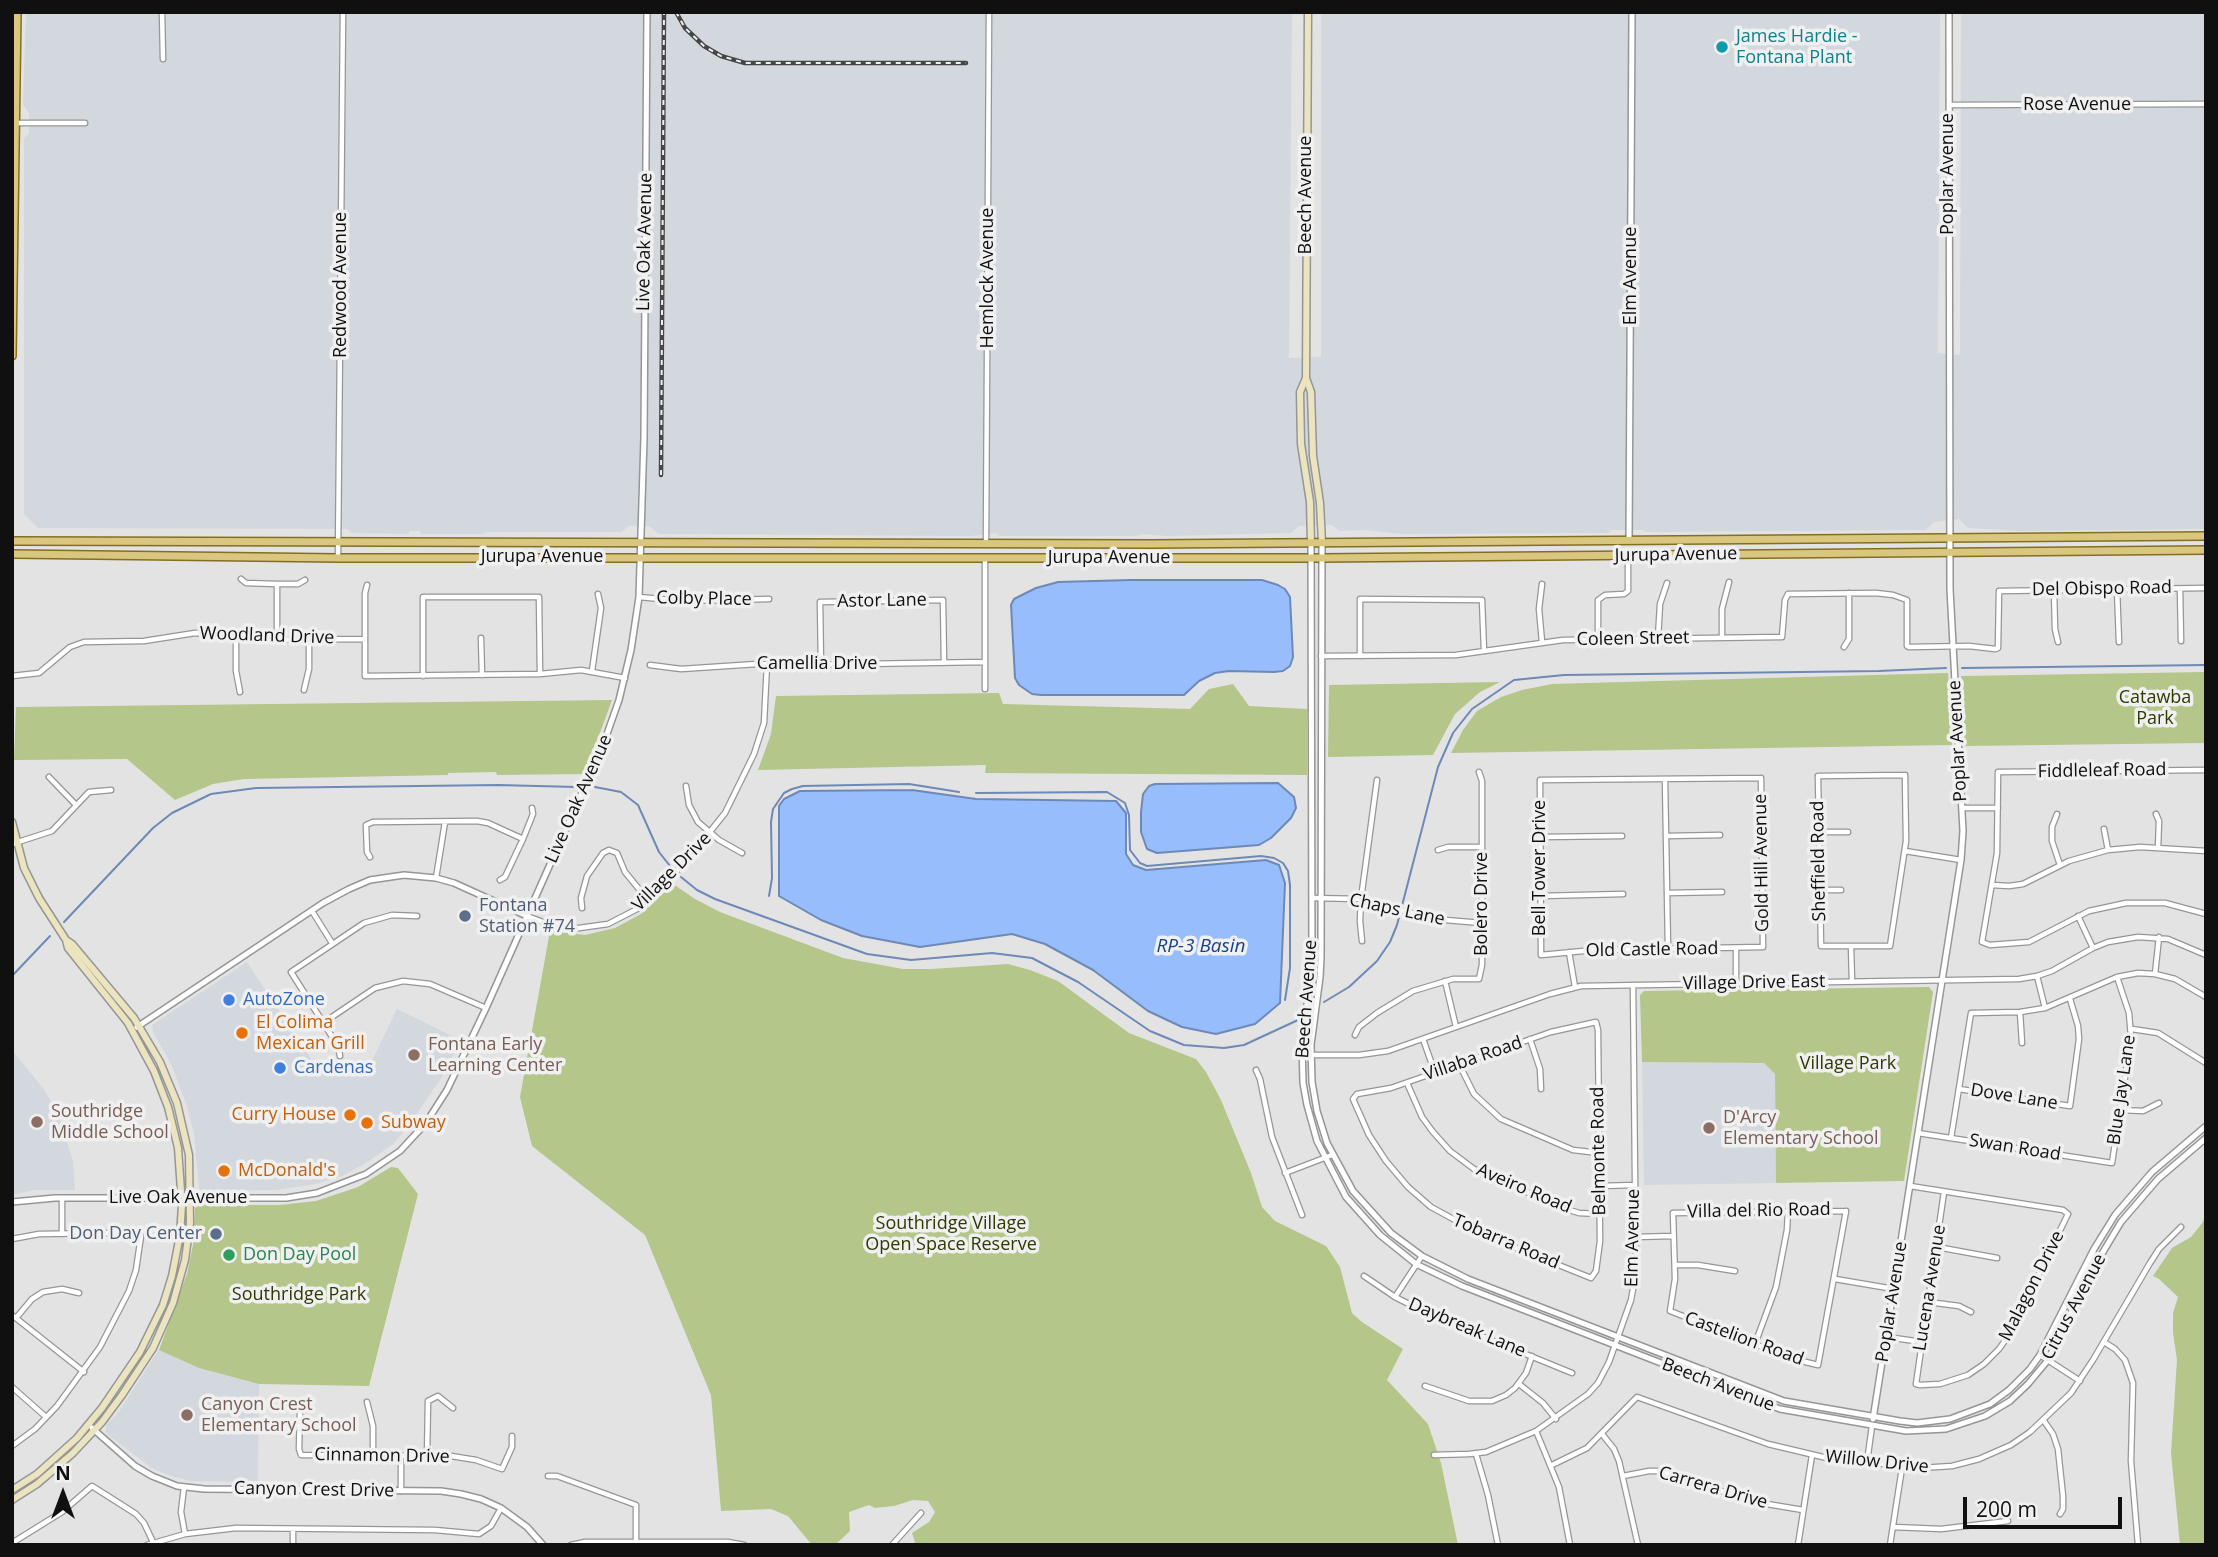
<!DOCTYPE html>
<style>
body{margin:0}
#map{position:relative;width:2218px;height:1557px;overflow:hidden;background:#e3e3e4;font-family:"Open Sans",sans-serif}
canvas{display:block}
.frame{position:absolute;inset:0;border:14px solid #101010;pointer-events:none}
.north{position:absolute;left:28px;top:1459px;width:70px;height:70px;-webkit-text-stroke:5px #f0f0f1;paint-order:stroke;rotate:0deg;font-size:19px;font-weight:700;line-height:28px;text-align:center;color:#101010}
.north::after{content:'';display:block;margin:auto;width:24px;height:32px;background:#101010;clip-path:polygon(50% 0,100% 100%,50% 72%,0 100%)}
.scale{position:absolute;left:1963px;top:1497px;width:159px;height:32px;box-sizing:border-box;border:4px solid #101010;border-top:0;padding-left:9px;font-size:21px;line-height:24px;white-space:nowrap;color:#101010;-webkit-text-stroke:5px #f0f0f1;paint-order:stroke}
</style>
<div id="map">
<canvas width="2218" height="1557"></canvas>
<div class="frame"></div>
<div class="north">N</div>
<div class="scale">200 m</div>
</div>
<script>
const g = document.querySelector('canvas').getContext('2d');
g.lineJoin = 'round';
function fill(path, color) {
  g.fillStyle = color;
  g.fill(path, 'evenodd');
}
function poly(rows) {
  const path = new Path2D();
  for (const r of rows) {
    path.moveTo(r[0], r[1]);
    for (let i = 2; i < r.length; i += 2) path.lineTo(r[i], r[i + 1]);
  }
  return path;
}
function strokePath(path, color, width, dash) {
  g.strokeStyle = color;
  g.lineWidth = width;
  g.lineCap = dash ? 'butt' : 'round';
  g.setLineDash(dash || []);
  g.stroke(path);
}
function label(font, color, halo, rows, align = 'center') {
  g.font = font + ' "Open Sans",sans-serif';
  g.lineWidth = 7;
  g.setLineDash([]);
  g.textBaseline = 'middle';
  g.strokeStyle = halo;
  g.fillStyle = color;
  for (const [text, x, y, turn = 0] of rows) {
    g.save();
    g.translate(x, y);
    g.rotate((+turn || 0) * Math.PI / 180);
    g.textAlign = isNaN(turn) ? turn : align;
    if (halo) g.strokeText(text, 0, 0);
    g.fillText(text, 0, 0);
    g.restore();
  }
}
fill(poly([
 [26,12,1292,12,1289,358,1321,357,1321,12,1940,12,1938,353,1960,355,1961,12,2206,12,2206,529,2021,531,1968,528,1959,519,1934,522,1926,530,1646,532,1643,530,1611,530,1608,533,1402,534,1365,530,1340,531,1331,525,1299,526,1291,533,1166,536,1143,534,1137,536,999,536,996,533,971,536,659,534,649,526,629,526,621,532,486,532,483,534,421,534,420,531,409,531,409,534,352,533,347,529,38,528,24,514,24,138,29,133,29,113,23,105],
 [247,962,315,1065,366,1073,397,1009,460,1040,446,1071,407,1128,393,1144,369,1161,342,1176,316,1184,275,1190,201,1191,199,1188,194,1134,187,1106,171,1064,153,1032,152,1025],
 [12,1050,42,1087,56,1109,73,1161,75,1190,34,1190,12,1195],
 [1642,1062,1764,1063,1775,1074,1776,1183,1644,1185],
 [159,1349,199,1368,259,1384,258,1482,190,1481,165,1474,150,1467,106,1433,106,1425,118,1413]
]), '#d3d7de');
fill(poly([
 [2206,672,2206,743,1965,746,1961,676],
 [1948,673,1952,745,1451,753,1463,730,1477,711,1501,697,1522,690,1552,684],
 [1500,682,1480,692,1455,714,1433,755,1328,757,1329,685],
 [1233,684,1249,706,1307,709,1307,775,985,773,986,765,758,770,771,734,776,696,999,693,1003,704,1190,709,1209,689],
 [612,700,585,774,497,775,496,772,448,773,448,775,244,779,213,784,175,800,127,759,14,760,16,707],
 [673,884,695,899,720,912,843,958,903,969,931,969,1008,964,1030,970,1058,981,1129,1033,1196,1059,1206,1072,1221,1100,1251,1173,1262,1207,1275,1221,1326,1246,1340,1267,1352,1313,1362,1322,1403,1349,1387,1380,1428,1424,1441,1463,1458,1545,912,1545,915,1542,912,1533,929,1522,935,1512,928,1501,913,1500,894,1506,875,1508,869,1505,849,1512,850,1531,835,1545,812,1545,788,1516,771,1509,721,1511,711,1395,645,1235,532,1146,520,1097,550,931,585,935,615,928,641,914],
 [1929,987,1933,992,1904,1181,1776,1183,1775,1074,1764,1063,1642,1062,1640,995,1644,991],
 [391,1167,398,1168,418,1194,369,1386,259,1384,199,1368,159,1350,187,1274,194,1240,195,1208,199,1205,280,1205,316,1201,358,1187],
 [2206,1211,2206,1545,2180,1545,2171,1453,2177,1360,2173,1333,2173,1313,2178,1297,2159,1279,2153,1276,2172,1248,2191,1237,2203,1222]
]), '#b4c689');
const water = poly([
 [1131,580,1262,580,1278,585,1285,589,1290,597,1293,657,1290,666,1283,671,1274,672,1229,671,1215,673,1199,681,1184,695,1041,695,1032,694,1019,685,1015,678,1011,605,1014,599,1036,588,1058,582,1131,580],
 [1278,783,1294,797,1296,808,1291,818,1271,838,1259,845,1157,853,1147,849,1141,832,1141,812,1143,794,1149,786,1155,784,1278,783],
 [912,790,976,799,1116,801,1126,813,1126,854,1133,865,1146,870,1266,860,1279,865,1285,883,1280,1003,1255,1024,1216,1034,1182,1027,1148,1011,1093,970,1045,944,1012,934,920,947,862,936,821,920,779,896,779,806,784,799,800,791,912,790]
]);
fill(water, '#97bdfd');
strokePath(water, '#6e89b6', 2);
strokePath(poly([
 [1962,668,2206,665],
 [595,787,621,792,638,805,659,852,670,866],
 [976,793,1107,792,1125,803,1129,815,1130,850,1140,863,1147,866,1261,856,1274,858,1283,863,1288,871,1290,885,1290,968,1285,1000],
 [681,877,697,890,715,899,867,954,911,960,992,953,1032,958,1078,982,1150,1031,1184,1045,1224,1048,1244,1045,1298,1020],
 [769,896,772,878,771,822,773,809,784,793,792,789,803,786,909,784,959,792],
 [64,922,153,828,172,813,211,794,256,788,498,785,576,787],
 [12,976,50,936],
 [1324,1002,1349,987,1377,961,1390,942,1397,925,1438,767,1453,733,1472,709,1514,680,1564,675,1879,671,1946,668]
]), '#6e89b6', 2);
const minor = poly([
 [162,12,163,59],
 [1949,105,2206,104],
 [16,123,85,123],
 [986,543,989,12],
 [338,557,343,12],
 [241,579,246,583,277,584,298,584,305,580],
 [1542,584,1539,609,1542,642],
 [367,585,365,593,365,676,540,674,581,670,625,678],
 [2117,589,2119,642],
 [2180,589,2181,641],
 [2054,590,2055,629,2058,642],
 [639,597,682,601,769,599],
 [236,636,236,671,240,692],
 [1722,637,1722,609,1729,582],
 [481,638,482,675],
 [1658,638,1660,604,1667,583],
 [1598,639,1598,600,1605,595,1624,594,1628,591,1628,556],
 [277,640,277,584],
 [1844,647,1849,639,1849,593],
 [1321,656,1456,655,1563,640,1782,637,1785,600,1788,594,1876,593,1893,595,1907,600,1907,646,1909,647,1969,646,1995,649,1998,648,1999,591,2206,588],
 [1360,656,1360,599,1482,600,1484,651],
 [650,665,681,669,757,664,798,665,985,662],
 [821,665,820,602,943,600,944,663],
 [592,671,601,608,598,594],
 [12,676,39,673,70,647,84,642,144,641,195,633,225,634,256,640,365,639],
 [423,676,423,597,539,597,540,674],
 [985,689,985,558],
 [304,690,309,669,309,640],
 [2206,770,1998,772,1997,853,1982,942,1990,945,2029,942,2089,911,2126,903,2165,903,2206,914],
 [1905,775,1906,841,1890,946,1821,946,1818,776,1905,775],
 [49,777,76,805],
 [1761,778,1763,947,1594,950,1541,955,1540,780,1761,778],
 [1665,779,1668,949],
 [686,786,689,805,698,822,719,840,742,853],
 [1962,808,1998,808],
 [2057,814,2052,827,2052,841,2060,865],
 [2156,814,2159,821,2158,848],
 [2104,829,2108,850],
 [1819,832,1848,832],
 [1666,836,1720,835],
 [1540,837,1622,836],
 [12,844,52,831,89,792,111,790],
 [1438,850,1448,847,1482,847],
 [1905,851,1961,860],
 [370,857,367,852,366,825,373,822,477,821,488,823,523,839],
 [436,878,445,822],
 [500,880,505,877,523,839,533,814,532,808],
 [1992,885,2009,886,2023,884,2069,861,2108,850,2140,847,2206,851],
 [1820,890,1841,890],
 [1667,893,1722,892],
 [1540,896,1623,894],
 [1312,898,1361,899,1433,919,1482,923],
 [582,908,581,898,587,876,603,853,609,850,617,853,625,872,648,900],
 [312,911,332,943],
 [527,916,548,924,572,929,608,924,639,908,685,863,725,813,754,754,764,723,767,664],
 [2078,916,2093,948],
 [1362,941,1360,921,1361,899,1377,780],
 [1851,946,1852,982],
 [1736,948,1736,983],
 [1569,952,1575,987],
 [2155,974,2159,937],
 [2037,976,2045,1008],
 [1445,981,1456,1027],
 [2020,1012,2022,1043],
 [1596,1022,1598,1030,1600,1241,1596,1271,1591,1278,1479,1233,1431,1207,1408,1187,1386,1161,1369,1135,1353,1099,1357,1094,1391,1088,1551,1032,1596,1022],
 [323,1023,375,988,403,981,430,984,486,1008],
 [2132,1029,2158,1033,2206,1063],
 [1355,1035,1359,1027,1377,1013,1413,991,1453,979,1479,979,1482,965,1482,781,1479,772],
 [1423,1039,1435,1073],
 [1530,1039,1540,1069,1541,1089],
 [1302,1055,1359,1055,1388,1051,1550,994,1581,986,2019,979,2037,976,2052,971,2093,948,2108,942,2138,937,2168,939,2206,955],
 [340,1056,338,1046,291,972,364,923,392,915,417,916],
 [1459,1064,1474,1094,1501,1119,1573,1150,1599,1153],
 [1256,1070,1260,1079,1272,1137,1302,1215],
 [1407,1083,1422,1117,1433,1132,1450,1151,1474,1169,1563,1208,1579,1213,1600,1214],
 [1959,1089,2070,1106,2079,1039,2078,1026,2070,999],
 [2121,1110,2143,1111,2159,1103],
 [1918,1133,2112,1163,2131,1037,2129,1013,2117,977],
 [1951,1138,1971,1013,2020,1012,2045,1008,2117,977,2138,973,2155,974,2175,979,2206,997],
 [1285,1173,1332,1155],
 [1600,1186,1635,1185],
 [1910,1186,2063,1210,2068,1214,2009,1335,1999,1349,1984,1364,1968,1375,1940,1384,1920,1385,1916,1384,1944,1192],
 [62,1198,62,1234],
 [1846,1211,1818,1365,1793,1359,1670,1311,1675,1279,1673,1213,1846,1211],
 [1635,1237,1673,1236],
 [12,1239,39,1234,108,1233,141,1236,136,1270,129,1291,100,1347,57,1406,35,1429,12,1446],
 [1937,1247,1997,1258],
 [1675,1265,1698,1265,1735,1271],
 [1364,1276,1395,1297,1435,1317,1572,1373],
 [1835,1279,1894,1289],
 [1395,1297,1422,1256],
 [1928,1302,1959,1306,1971,1312],
 [12,1315,84,1372],
 [16,1318,32,1299,43,1292,62,1289,79,1293],
 [1887,1337,1922,1342],
 [2104,1342,2115,1349,2125,1360,2133,1383,2131,1461,2138,1545],
 [1755,1344,1776,1287,1787,1230,1788,1211],
 [2040,1355,2080,1381],
 [1519,1384,1543,1403,1556,1419],
 [1425,1386,1469,1401,1492,1401,1506,1395,1515,1388,1526,1373,1532,1356],
 [12,1387,46,1417],
 [304,1402,300,1411,299,1449,301,1455,451,1456,476,1460,502,1469,512,1447,512,1436],
 [367,1402,373,1426,373,1455],
 [2044,1421,2053,1434,2058,1449,2063,1496,2063,1509,2060,1514],
 [1536,1431,1559,1487,1570,1545],
 [1602,1434,1614,1449,1619,1461,1638,1545],
 [1476,1454,1488,1495,1498,1545],
 [1434,1455,1469,1454,1486,1452,1536,1431,1588,1394,1598,1383,1609,1362,1631,1300,1636,1272,1633,985],
 [401,1456,401,1491],
 [427,1456,428,1401,438,1396,453,1408],
 [1867,1462,1872,1426],
 [1552,1465,1587,1448,1637,1397,1768,1444,1827,1458,1921,1468,1952,1466,1979,1459,2011,1445,2030,1432,2071,1393,2093,1360,2150,1263,2159,1249,2181,1227],
 [548,1476,557,1476,636,1505,636,1542],
 [1623,1476,1649,1471,1661,1471,1755,1502,1803,1510],
 [184,1487,181,1512,185,1534],
 [1893,1527,1941,1529,2008,1521],
 [12,1543,62,1512,92,1486,136,1514,144,1523,153,1542],
 [147,1545,185,1534,236,1528,435,1530,479,1534,491,1526,501,1508],
 [293,1545,293,1529],
 [571,1545,585,1542,728,1542,744,1545],
 [892,1545,921,1513],
 [1798,1545,1812,1455],
 [1890,1545,1902,1468]
]);
const tertiary = poly([
 [1629,541,1632,12],
 [1311,543,1312,967,1302,1042,1303,1083,1307,1105,1317,1141,1346,1197,1380,1235,1416,1264,1462,1286,1780,1409,1906,1431,1946,1429,1985,1416,2010,1401,2028,1384,2048,1360,2091,1272,2121,1222,2158,1179,2206,1138],
 [1322,543,1321,958,1320,977,1311,1045,1312,1082,1317,1111,1327,1143,1353,1191,1391,1233,1422,1256,1468,1279,1784,1401,1900,1421,1917,1423,1950,1419,1990,1404,2009,1390,2030,1369,2040,1355,2094,1249,2115,1215,2152,1172,2206,1126],
 [137,1027,323,903,349,889,370,880,404,875,436,878,454,883,527,916],
 [12,1202,55,1198,286,1198,317,1193,366,1174,400,1151,426,1123,447,1090,486,1008,602,748,619,700,631,650,639,597,644,438,647,12],
 [1873,1419,1961,860,1963,831,1950,589,1949,12],
 [92,1428,135,1466,152,1476,177,1486,204,1489,441,1491,461,1494,481,1499,501,1508,527,1527,543,1545]
]);
const secondary = poly([
 [1308,12,1306,378,1300,392,1301,444,1310,502,1311,543],
 [1306,378,1311,392,1313,456,1320,503,1322,543],
 [12,822,24,868,39,898,66,940,68,948,128,1023,154,1071,168,1107,178,1148,182,1205,180,1235,172,1276,163,1305,140,1352,102,1408,77,1438,37,1474,12,1490],
 [12,1500,37,1484,73,1453,102,1422,122,1395,153,1348,173,1303,185,1260,190,1223,189,1155,177,1103,160,1062,134,1018,72,944,66,940]
]);
const primary = poly([
 [12,356,17,12],
 [12,541,1151,544,2206,536],
 [12,554,338,558,1321,558,2206,550]
]);
strokePath(minor, '#959696', 7);
strokePath(tertiary, '#959696', 8);
strokePath(secondary, '#959696', 9);
strokePath(primary, '#836f20', 10);
strokePath(minor, '#fff', 4.5);
strokePath(tertiary, '#fff', 5);
strokePath(secondary, '#ece3bf', 6);
strokePath(primary, '#dac77f', 7);
const rail = poly([
 [676,12,685,28,704,46,721,56,745,63,966,63],
 [661,475,664,12]
]);
strokePath(rail, '#464646', 4.5);
strokePath(rail, '#f0f0f1', 2, [5]);
for (const [x, y, r, color] of [
 [1722,47,7,"#0f9aa8"],
 [465,916,7,"#5c6f8a"],
 [229,1000,7,"#3f7fe0"],
 [242,1033,7,"#e8710a"],
 [414,1055,7,"#8d6e63"],
 [280,1068,7,"#3f7fe0"],
 [350,1115,7,"#e8710a"],
 [37,1122,7,"#8d6e63"],
 [367,1123,7,"#e8710a"],
 [1709,1128,7,"#8d6e63"],
 [224,1171,7,"#e8710a"],
 [216,1234,7,"#5c6f8a"],
 [229,1255,7,"#2e9e5b"],
 [187,1415,7,"#8d6e63"]
]) {
  const dot = new Path2D();
  dot.arc(x, y, r, 0, 2 * Math.PI);
  g.fillStyle = color;
  g.fill(dot);
  strokePath(dot, '#f0f0f1', 2.5);
}
label('18px', '#0d838f', '#f0f0f1', [
 ["James Hardie -",1736,37],
 ["Fontana Plant",1736,58]
], 'left');
label('18px', '#101010', '#f0f0f1', [
 ["Rose Avenue",2077,105],
 ["Poplar Avenue",1948,174,-90],
 ["Beech Avenue",1306,195,-90],
 ["Live Oak Avenue",645,242,-89],
 ["Elm Avenue",1631,276,-90],
 ["Hemlock Avenue",988,278,-90],
 ["Redwood Avenue",341,285,-90],
 ["Jurupa Avenue",1676,555,-1],
 ["Jurupa Avenue",542,557],
 ["Jurupa Avenue",1109,558],
 ["Del Obispo Road",2102,589,-1],
 ["Colby Place",704,599,1],
 ["Astor Lane",882,601,-1],
 ["Woodland Drive",267,636,2],
 ["Coleen Street",1633,639,-1],
 ["Camellia Drive",817,664],
 ["Poplar Avenue",1958,741,-93],
 ["Fiddleleaf Road",2102,771,-1],
 ["Live Oak Avenue",579,799,-66],
 ["Sheffield Road",1819,861,-91],
 ["Gold Hill Avenue",1762,863,-91],
 ["Bell Tower Drive",1540,868,-90],
 ["Village Drive",672,872,-45],
 ["Bolero Drive",1482,904,-90],
 ["Chaps Lane",1397,910,12],
 ["Old Castle Road",1652,950,-1],
 ["Village Drive East",1754,983,-1],
 ["Beech Avenue",1307,999,-86],
 ["Villaba Road",1473,1059,-19],
 ["Blue Jay Lane",2122,1090,-82],
 ["Dove Lane",2014,1097,9],
 ["Swan Road",2015,1148,9],
 ["Belmonte Road",1599,1151,-91],
 ["Aveiro Road",1524,1189,23],
 ["Live Oak Avenue",178,1198],
 ["Villa del Rio Road",1759,1211,-1],
 ["Elm Avenue",1633,1238,-89],
 ["Tobarra Road",1506,1242,23],
 ["Malagon Drive",2032,1286,-63],
 ["Lucena Avenue",1930,1288,-81],
 ["Poplar Avenue",1892,1302,-81],
 ["Citrus Avenue",2074,1307,-62],
 ["Daybreak Lane",1467,1328,23],
 ["Castelion Road",1744,1339,20],
 ["Beech Avenue",1718,1385,21],
 ["Cinnamon Drive",382,1456,1],
 ["Willow Drive",1877,1462,6],
 ["Carrera Drive",1713,1488,16],
 ["Canyon Crest Drive",314,1490,1]
]);
label('18px', '#2e3a01', '#f0f0f1', [
 ["Catawba",2155,698],
 ["Park",2155,719],
 ["Village Park",1848,1064],
 ["Southridge Village",951,1224],
 ["Open Space Reserve",951,1245],
 ["Southridge Park",299,1295]
]);
label('18px', '#4e5e75', '#f0f0f1', [
 ["Fontana",479,906],
 ["Station #74",479,927],
 ["Don Day Center",202,1234,"right"]
], 'left');
label('18px', '#366cbe', '#f0f0f1', [
 ["AutoZone",243,1000],
 ["Cardenas",294,1068]
], 'left');
label('18px', '#c56008', '#f0f0f1', [
 ["El Colima",256,1023],
 ["Mexican Grill",256,1044],
 ["Curry House",336,1115,"right"],
 ["Subway",381,1123],
 ["McDonald's",238,1171]
], 'left');
label('18px', '#785e54', '#f0f0f1', [
 ["Fontana Early",428,1045],
 ["Learning Center",428,1066],
 ["Southridge",51,1112],
 ["Middle School",51,1133],
 ["D'Arcy",1723,1118],
 ["Elementary School",1723,1139],
 ["Canyon Crest",201,1405],
 ["Elementary School",201,1426]
], 'left');
label('18px', '#27864d', '#f0f0f1', [
 ["Don Day Pool",243,1255]
], 'left');
label('italic 19px', '#17428a', '#f0f0f1', [
 ["RP-3 Basin",1201,947]
]);
</script>
